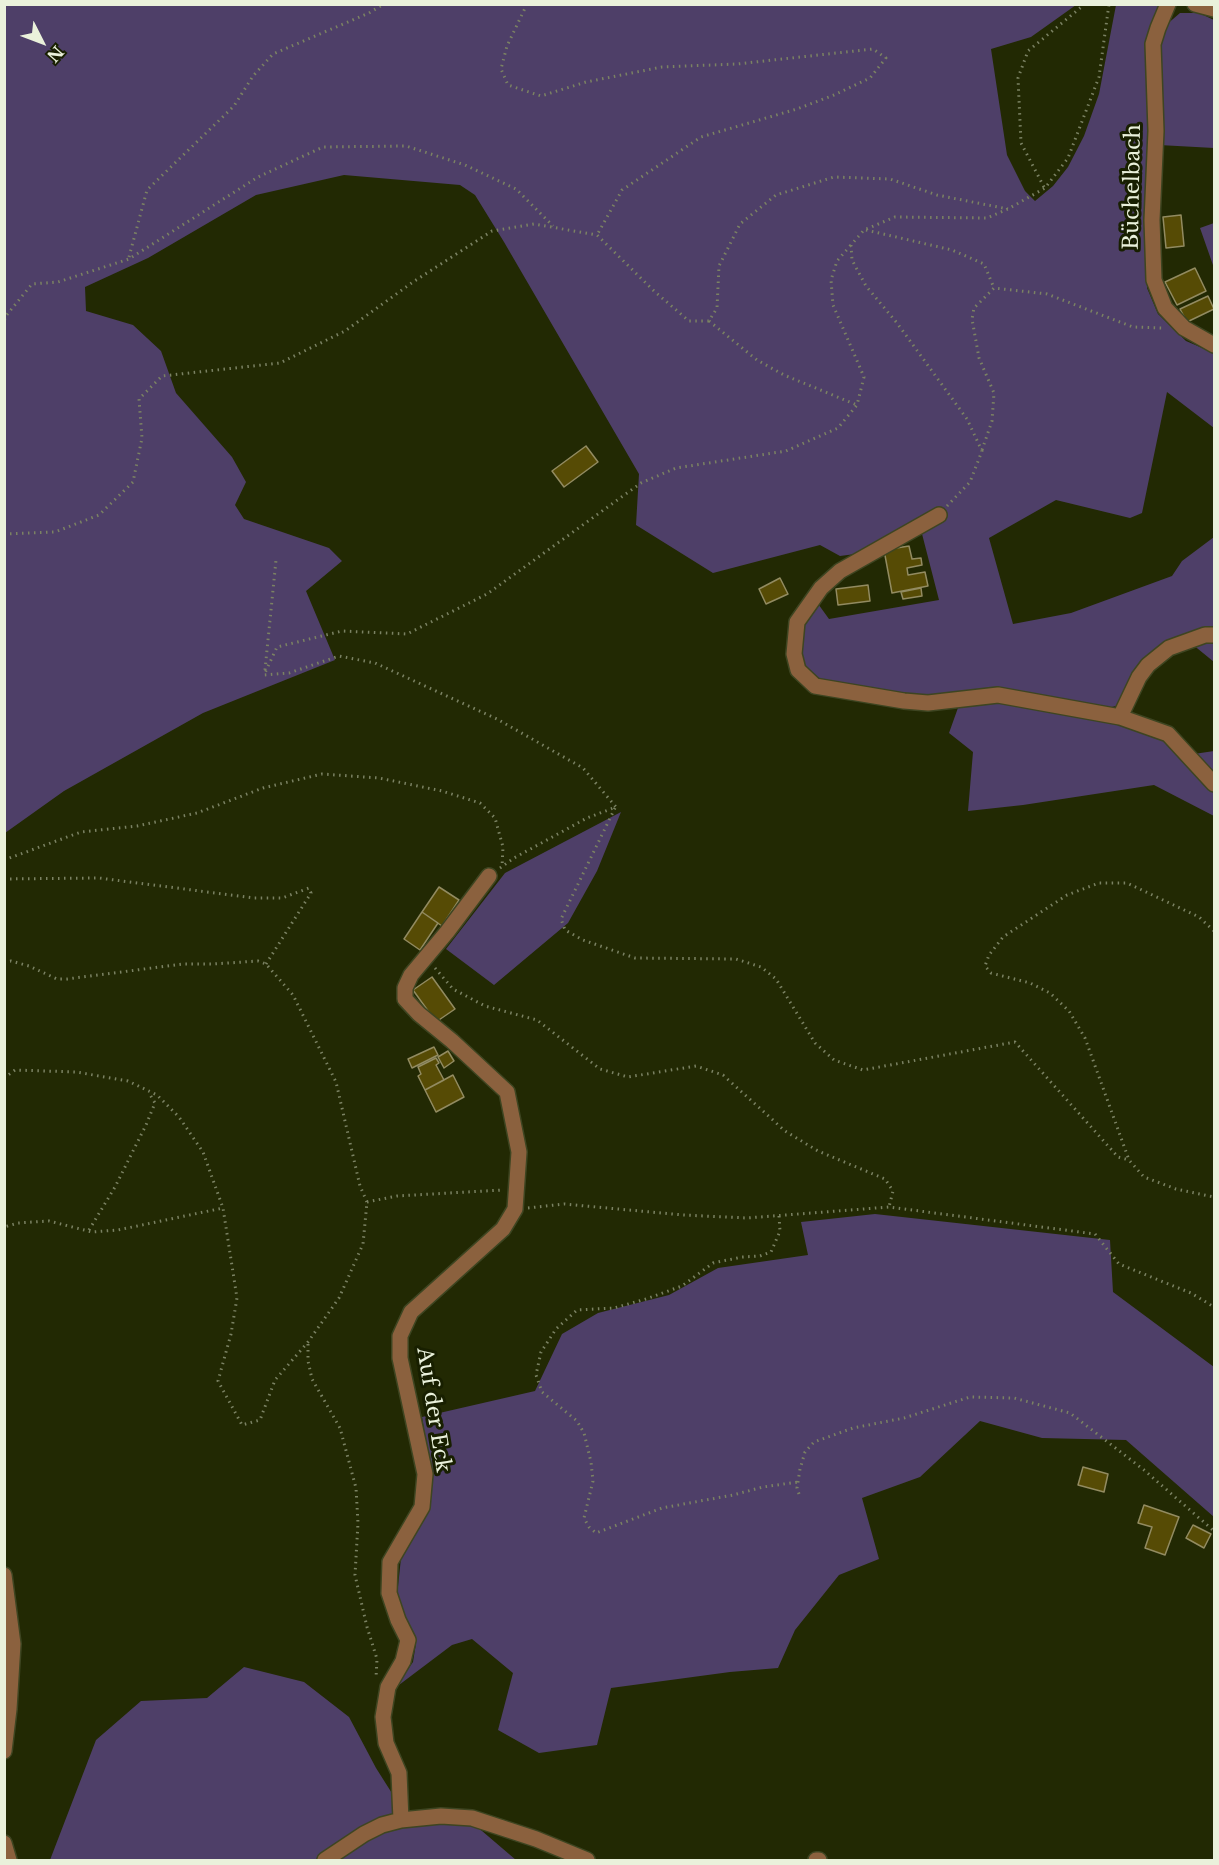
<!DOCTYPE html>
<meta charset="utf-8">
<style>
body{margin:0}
#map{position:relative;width:1219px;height:1865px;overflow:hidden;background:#222903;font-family:"Libre Baskerville",serif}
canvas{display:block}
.frame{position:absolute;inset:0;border:6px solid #eaf1db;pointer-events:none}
.north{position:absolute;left:12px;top:12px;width:60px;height:60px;-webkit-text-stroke:4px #181f00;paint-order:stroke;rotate:132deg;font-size:16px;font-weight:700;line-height:24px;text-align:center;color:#eaf1db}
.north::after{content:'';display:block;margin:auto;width:21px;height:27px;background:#eaf1db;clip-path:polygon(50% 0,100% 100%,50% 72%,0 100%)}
</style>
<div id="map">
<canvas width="1219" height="1865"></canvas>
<div class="frame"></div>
<div class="north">N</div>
</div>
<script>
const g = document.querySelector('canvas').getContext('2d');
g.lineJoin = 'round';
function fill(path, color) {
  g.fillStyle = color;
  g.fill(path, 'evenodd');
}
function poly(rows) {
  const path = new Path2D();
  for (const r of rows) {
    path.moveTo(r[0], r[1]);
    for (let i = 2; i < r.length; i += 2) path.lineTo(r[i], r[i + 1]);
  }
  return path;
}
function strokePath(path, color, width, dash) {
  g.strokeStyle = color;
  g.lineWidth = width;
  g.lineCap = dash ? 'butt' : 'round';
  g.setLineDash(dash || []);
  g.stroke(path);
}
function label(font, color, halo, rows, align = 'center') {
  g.font = font + ' "Libre Baskerville",serif';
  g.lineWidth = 6;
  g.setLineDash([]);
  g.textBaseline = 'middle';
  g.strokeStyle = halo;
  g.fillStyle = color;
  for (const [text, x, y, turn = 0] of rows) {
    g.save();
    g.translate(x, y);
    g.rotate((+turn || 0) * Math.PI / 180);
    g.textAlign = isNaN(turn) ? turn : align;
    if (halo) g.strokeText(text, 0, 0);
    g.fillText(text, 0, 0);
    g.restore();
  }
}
fill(poly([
 [5,5,1076,5,1031,37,991,49,1007,155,1025,191,1035,201,1053,186,1068,167,1084,136,1099,94,1116,5,1160,5,1161,10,1148,223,1147,288,1158,314,1186,341,1214,353,1214,428,1167,392,1142,513,1130,518,1056,500,989,538,1013,624,1071,613,1172,576,1182,561,1214,537,1214,662,1192,644,1165,647,1124,699,1116,706,1104,709,1017,692,935,699,818,682,811,676,799,656,804,625,816,601,829,619,939,600,921,530,863,553,840,556,820,545,713,573,636,525,639,474,504,242,475,195,460,185,344,175,256,195,148,258,85,287,86,311,133,325,161,351,176,393,232,457,246,482,235,505,244,519,329,548,342,561,306,591,335,660,203,713,64,791,5,833],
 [1180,13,1199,13,1214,20,1214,148,1159,145,1158,37,1166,25],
 [1214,223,1214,222,1214,268,1200,228],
 [999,701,1120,721,1158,733,1194,754,1214,751,1214,816,1154,785,1023,805,968,811,973,752,949,733,959,705],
 [621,812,597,871,568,923,494,985,446,949,505,873],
 [875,1214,1110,1240,1113,1292,1214,1367,1214,1517,1126,1440,1042,1438,980,1421,920,1477,862,1498,879,1559,839,1575,795,1630,778,1668,730,1672,611,1688,597,1745,539,1753,498,1730,513,1673,472,1639,452,1645,395,1688,413,1662,416,1643,397,1596,401,1558,431,1473,422,1417,535,1391,562,1334,598,1313,669,1295,718,1268,808,1255,801,1222],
 [244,1667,304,1682,349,1717,376,1768,395,1798,406,1822,468,1819,516,1860,50,1860,96,1740,141,1701,207,1698]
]), '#4e3f68');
const building = poly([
 [1181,215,1184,246,1166,248,1163,217,1181,215],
 [1195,268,1206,291,1177,305,1165,282,1195,268],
 [1208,296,1214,309,1187,322,1180,309,1208,296],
 [586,446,598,462,564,487,552,471,586,446],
 [909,546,912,559,921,558,922,565,907,568,908,575,925,572,928,586,892,593,884,550,909,546],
 [780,578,788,594,766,604,759,589,780,578],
 [868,585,870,601,838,605,836,589,868,585],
 [921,588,922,596,903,599,901,592,921,588],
 [439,887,459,900,442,926,422,912,439,887],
 [422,912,438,923,420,950,404,939,422,912],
 [432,977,455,1009,436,1022,413,990,432,977],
 [434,1047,438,1055,412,1068,408,1059,434,1047],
 [448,1051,454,1061,444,1068,438,1057,448,1051],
 [436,1058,439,1063,436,1065,444,1080,425,1090,418,1076,421,1074,418,1067,436,1058],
 [453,1075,464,1097,436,1112,425,1090,453,1075],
 [1083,1467,1108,1474,1104,1492,1078,1485,1083,1467],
 [1144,1505,1179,1517,1165,1555,1145,1548,1152,1527,1138,1523,1144,1505],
 [1193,1525,1211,1534,1204,1548,1186,1538,1193,1525]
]);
fill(building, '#564b05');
strokePath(building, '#928b61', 1.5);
const minor = poly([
 [1168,4,1158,28,1153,44,1156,131,1152,220,1154,280,1165,308,1184,328,1214,345],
 [1195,4,1214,9],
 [939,515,840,571,821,588,797,622,794,654,798,670,815,686,904,701,928,703,998,695,1120,717,1139,677,1148,665,1169,648,1205,635,1214,635],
 [1120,717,1168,734,1214,784],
 [4,1575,13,1644,9,1709,4,1751],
 [401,1820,399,1773,386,1743,383,1717,388,1687,403,1661,408,1640,398,1620,389,1593,390,1562,422,1507,425,1474,400,1358,400,1336,411,1312,503,1229,515,1209,519,1152,507,1092,452,1041,419,1014,405,999,405,988,411,975,447,932,489,876],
 [4,1843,9,1860],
 [325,1860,364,1834,382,1825,401,1820,441,1816,472,1818,536,1839,587,1860],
 [816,1860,819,1860]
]);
strokePath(minor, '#3e4521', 18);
strokePath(poly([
 [527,4,507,46,501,69,508,85,541,96,586,82,662,67,737,64,873,49,886,58,870,78,834,95,797,109,701,137,622,190,597,235],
 [1044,187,1021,143,1018,78,1028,51,1085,4],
 [866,230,952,250,984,264,994,288],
 [129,257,147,190,234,106,253,76,273,54,369,13,384,4],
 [709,321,757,360,784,375,857,405],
 [4,326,5,317,32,284,58,282,129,259,258,177,323,147,406,146,465,165,516,189,553,226],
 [982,450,992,421,994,393,979,358,972,319,974,308,994,288,1047,294,1133,327,1162,328],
 [947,506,970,482,982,451,967,419,897,323,866,286,852,260,851,245,864,230,895,217,987,218,1008,209,1045,188,1068,158,1099,77,1109,4],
 [4,534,55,532,99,515,133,482,142,438,139,399,162,376,280,363,345,331,413,282,492,231,534,224,597,235,654,291,689,321,709,321,717,308,719,266,740,224,776,195,834,177,890,179,937,195,1008,209],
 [265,670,276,560],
 [615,808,561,919,565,930,583,940,635,958,736,959,761,967,776,979,815,1043,834,1060,863,1070,1015,1042,1118,1157,1129,1160],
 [4,860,81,832,137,826,197,813,263,788,322,774,379,778,442,791,480,803,495,818,503,847,502,867],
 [500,868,514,858,587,818,616,807,583,768,497,719,375,663,339,656,289,673,264,675,277,647,342,631,407,634,487,594,641,483,676,468,786,451,838,428,857,405,864,377,833,305,831,280,837,261,851,245],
 [4,879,99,878,254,898,282,898,309,888,311,893,266,964],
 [1214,931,1199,917,1127,883,1099,883,1067,895,1003,937,989,955,985,966,991,973,1030,983,1050,993,1069,1011,1085,1038,1129,1160,1144,1177,1176,1189,1214,1197],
 [4,962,11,961,29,966,57,979,67,979,183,964,213,964,258,961,266,964,293,995,336,1082,360,1186,367,1202,363,1244,339,1298,308,1342,275,1380,260,1420,242,1425,218,1381,231,1334,237,1298,223,1208,118,1230,92,1232,49,1221,18,1223,4,1227],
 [435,968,453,989,485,1006,537,1020,600,1069,628,1077,696,1066,723,1075,785,1131,818,1151,885,1179,893,1191,889,1207],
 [4,1078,15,1070,76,1072,128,1081,157,1095,179,1117,203,1152,223,1208],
 [367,1202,397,1196,502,1190],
 [528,1208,564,1204,683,1215,747,1218,889,1207,1095,1234,1119,1264,1191,1293,1214,1307],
 [779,1216,780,1231,771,1252,760,1256,742,1257,713,1263,682,1286,646,1299,614,1308,577,1310,556,1329,541,1352,536,1375,542,1392,577,1421,584,1433,591,1462,593,1481,584,1518,589,1527,596,1533,662,1508,733,1495,763,1487,798,1482],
 [89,1230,115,1187,146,1125,155,1103,149,1093],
 [308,1344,308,1361,312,1379,340,1428,356,1488,358,1523,355,1575,367,1627,377,1659,376,1678],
 [799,1494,797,1488,800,1469,805,1452,814,1442,853,1428,904,1418,970,1397,1014,1398,1070,1413,1144,1470,1214,1531]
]), '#7b8263', 3, [1.5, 4.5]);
strokePath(minor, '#8b613e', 15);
label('21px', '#eaf1db', '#181f00', [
 ["Büchelbach",1133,187,-89],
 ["Auf der Eck",433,1410,81]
]);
</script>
